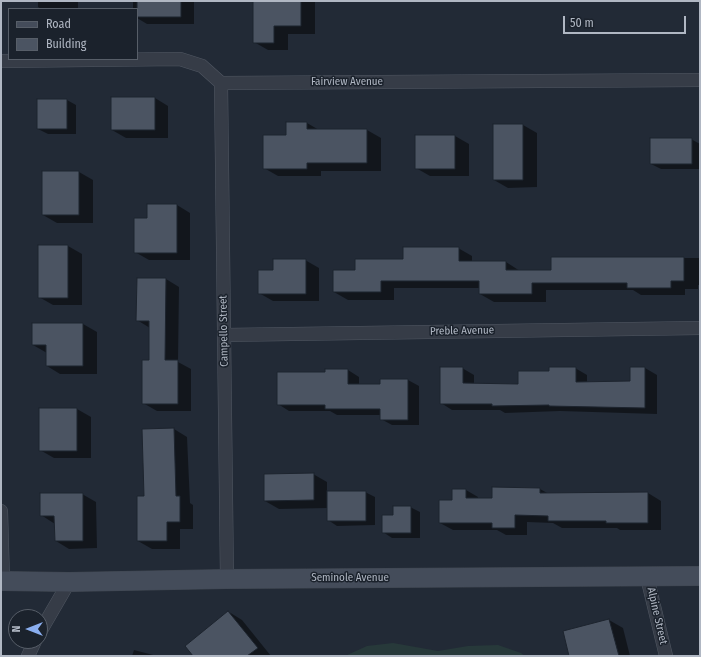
<!DOCTYPE html>
<style>
body{margin:0}
#map{position:relative;width:701px;height:657px;overflow:hidden;background:#222a36;font-family:"Fira Sans Condensed",sans-serif}
canvas{display:block}
.frame{position:absolute;inset:0;border:2px solid #b0b7c3;pointer-events:none}
.legend{position:absolute;left:8px;top:8px;width:130px;height:52px;box-sizing:border-box;background:#1b222c;border:1px solid #575e68;margin:0;padding:5px 7px;list-style:none;font-size:12px;color:#b0b7c3}
.legend li{display:flex;align-items:center;gap:8px;height:20px}
.legend b{width:20px;border:1px solid #575e68}
.north{position:absolute;left:8px;top:609px;width:40px;height:40px;box-sizing:border-box;background:#1b222c;border:1px solid #575e68;border-radius:50%;rotate:270deg;font-size:11px;font-weight:700;line-height:16px;text-align:center;color:#b0b7c3}
.north::after{content:'';display:block;margin:auto;width:14px;height:18px;background:#8aaeef;clip-path:polygon(50% 0,100% 100%,50% 72%,0 100%)}
.scale{position:absolute;left:563px;top:16px;width:123px;height:18px;box-sizing:border-box;border:2px solid #b0b7c3;border-top:0;padding-left:5px;font-size:12px;line-height:14px;white-space:nowrap;color:#b0b7c3;-webkit-text-stroke:3px #1b222c;paint-order:stroke}
</style>
<div id="map">
<canvas width="701" height="657"></canvas>
<div class="frame"></div>
<ul class="legend">
<li><b style="height:5px;background:#444c5a"></b>Road</li>
<li><b style="height:11px;background:#4b5462"></b>Building</li>
</ul>
<div class="north">N</div>
<div class="scale">50 m</div>
</div>
<script>
const g = document.querySelector('canvas').getContext('2d');
g.lineJoin = 'round';
function fill(path, color) {
  g.fillStyle = color;
  g.fill(path, 'evenodd');
}
function poly(rows) {
  const path = new Path2D();
  for (const r of rows) {
    path.moveTo(r[0], r[1]);
    for (let i = 2; i < r.length; i += 2) path.lineTo(r[i], r[i + 1]);
  }
  return path;
}
function strokePath(path, color, width, dash) {
  g.strokeStyle = color;
  g.lineWidth = width;
  g.lineCap = dash ? 'butt' : 'round';
  g.setLineDash(dash || []);
  g.stroke(path);
}
function label(font, color, halo, rows, align = 'center') {
  g.font = font + ' "Fira Sans Condensed",sans-serif';
  g.lineWidth = 3;
  g.setLineDash([]);
  g.textBaseline = 'middle';
  g.strokeStyle = halo;
  g.fillStyle = color;
  for (const [text, x, y, turn = 0] of rows) {
    g.save();
    g.translate(x, y);
    g.rotate((+turn || 0) * Math.PI / 180);
    g.textAlign = isNaN(turn) ? turn : align;
    if (halo) g.strokeText(text, 0, 0);
    g.fillText(text, 0, 0);
    g.restore();
  }
}
fill(poly([
 [393,643,438,651,468,646,498,645,521,653,525,656,345,656,367,646]
]), '#27393a');
fill(poly([
 [38,1,78,1,78,9,41,9,38,7],
 [133,1,194,1,194,24,147,24,137,18,137,9,133,9],
 [254,1,313,1,315,2,315,34,288,34,288,50,268,50,254,42],
 [155,98,168,106,168,138,126,138,112,130],
 [38,100,67,100,76,105,76,134,48,134,38,129],
 [307,123,319,130,367,130,381,138,381,171,321,171,321,176,278,176,264,168,287,136],
 [523,125,537,133,537,187,508,188,494,180],
 [416,136,455,136,469,144,469,176,430,176,416,168],
 [691,139,700,144,700,169,661,169,651,164],
 [43,172,79,172,93,180,93,223,57,223,43,215],
 [177,205,190,213,190,260,149,260,135,252,148,219],
 [68,246,82,254,82,305,53,305,39,297],
 [458,248,472,256,472,262,506,262,520,271,552,271,552,258,700,258,700,285,698,285,698,289,685,289,685,295,641,295,633,290,546,290,546,302,494,302,480,294,480,288,394,288,394,300,348,300,334,292,356,271],
 [305,260,319,268,319,301,273,301,259,293],
 [166,279,179,287,178,362,191,369,191,411,157,411,143,403,150,361,150,328,137,320],
 [83,324,97,332,97,374,60,374,47,366,47,353,33,345],
 [462,368,474,375,474,384,519,385,575,368,587,375,587,382,631,382,631,368,645,368,657,375,657,414,560,411,505,413,500,410,452,410,441,403],
 [348,370,359,377,359,385,381,385,408,380,419,386,419,425,392,425,381,419,381,415,337,415,330,411,289,411,278,404,326,373],
 [77,409,91,417,91,458,54,458,40,450],
 [174,429,187,437,190,503,193,505,193,529,180,529,180,549,152,549,138,541,145,497],
 [313,474,327,482,327,492,365,492,375,497,375,525,337,526,328,520,328,508,279,509,265,501],
 [540,489,549,494,648,493,661,501,661,530,620,530,617,528,562,528,553,523,527,522,527,535,506,535,497,530,453,530,440,523,453,501,466,490,478,497,478,499,493,499],
 [82,494,96,502,97,548,69,549,56,541,55,524,41,515],
 [410,507,420,512,420,538,392,538,383,532,394,516],
 [229,612,242,620,271,656,194,656],
 [609,620,623,628,630,656,570,656],
 [134,650,157,656,132,656]
]), '#0007');
const building = poly([
 [137,1,181,1,181,17,137,17,137,1],
 [253,1,301,1,301,26,274,26,274,43,253,43,253,1],
 [111,97,155,97,155,130,111,130,111,97],
 [37,99,67,99,67,129,37,129,37,99],
 [286,122,307,122,307,129,367,129,367,163,307,163,307,169,263,169,263,135,286,135,286,122],
 [493,124,523,124,523,180,493,180,493,124],
 [415,135,455,135,455,169,415,169,415,135],
 [650,138,692,138,692,164,650,164,650,138],
 [42,171,79,171,79,215,42,215,42,171],
 [147,204,177,204,177,253,134,253,134,218,147,218,147,204],
 [38,245,68,245,68,298,38,298,38,245],
 [403,247,459,247,459,261,506,261,506,270,551,270,551,257,684,257,684,281,671,281,671,288,627,288,627,283,532,283,532,294,479,294,479,281,381,281,381,292,333,292,333,270,355,270,355,259,403,259,403,247],
 [273,259,306,259,306,294,258,294,258,270,273,270,273,259],
 [137,278,166,278,165,360,178,360,178,404,142,404,142,360,149,360,149,321,136,321,137,278],
 [32,323,83,323,83,366,46,366,46,345,32,345,32,323],
 [440,367,463,367,463,383,518,384,518,371,549,371,549,367,576,367,576,382,630,381,630,367,645,367,645,408,549,406,549,405,492,406,492,404,440,404,440,367],
 [325,369,348,369,348,384,380,384,380,379,408,379,408,420,380,420,380,409,325,409,325,405,277,405,277,372,325,372,325,369],
 [39,408,77,408,77,451,39,451,39,408],
 [174,428,176,496,180,496,180,522,167,522,167,541,137,541,137,496,144,496,142,429,174,428],
 [314,473,314,500,264,501,264,474,314,473],
 [492,487,540,488,540,493,648,492,648,523,606,523,606,521,548,521,548,516,515,515,515,528,492,528,492,523,439,523,439,500,452,500,452,489,466,489,466,498,492,498,492,487],
 [327,491,366,491,366,521,327,521,327,491],
 [40,493,83,493,83,541,55,541,54,516,40,516,40,493],
 [393,506,411,506,411,533,382,533,382,515,393,515,393,506],
 [228,611,258,648,247,656,193,656,185,646,228,611],
 [609,619,619,656,569,656,563,631,609,619]
]);
fill(building, '#4b5462');
strokePath(building, '#1d242e', 1);
const street = poly([
 [1,61,180,59,202,66,221,83,700,80],
 [221,83,227,579],
 [224,335,700,328],
 [1,511,3,581],
 [647,577,666,656],
 [40,632,69,582],
 [28,656,35,641]
]);
const secondary = poly([
 [1,581,69,582,227,579,700,576]
]);
strokePath(street, '#505762', 14);
strokePath(secondary, '#3f4650', 20);
strokePath(street, '#363c47', 13);
strokePath(secondary, '#444c5a', 19);
label('11px', '#b0b7c3', '#1b222c', [
 ["Fairview Avenue",347,82],
 ["Campello Street",224,331,-91],
 ["Preble Avenue",462,331,-1],
 ["Seminole Avenue",350,578],
 ["Alpine Street",657,616,77]
]);
</script>
